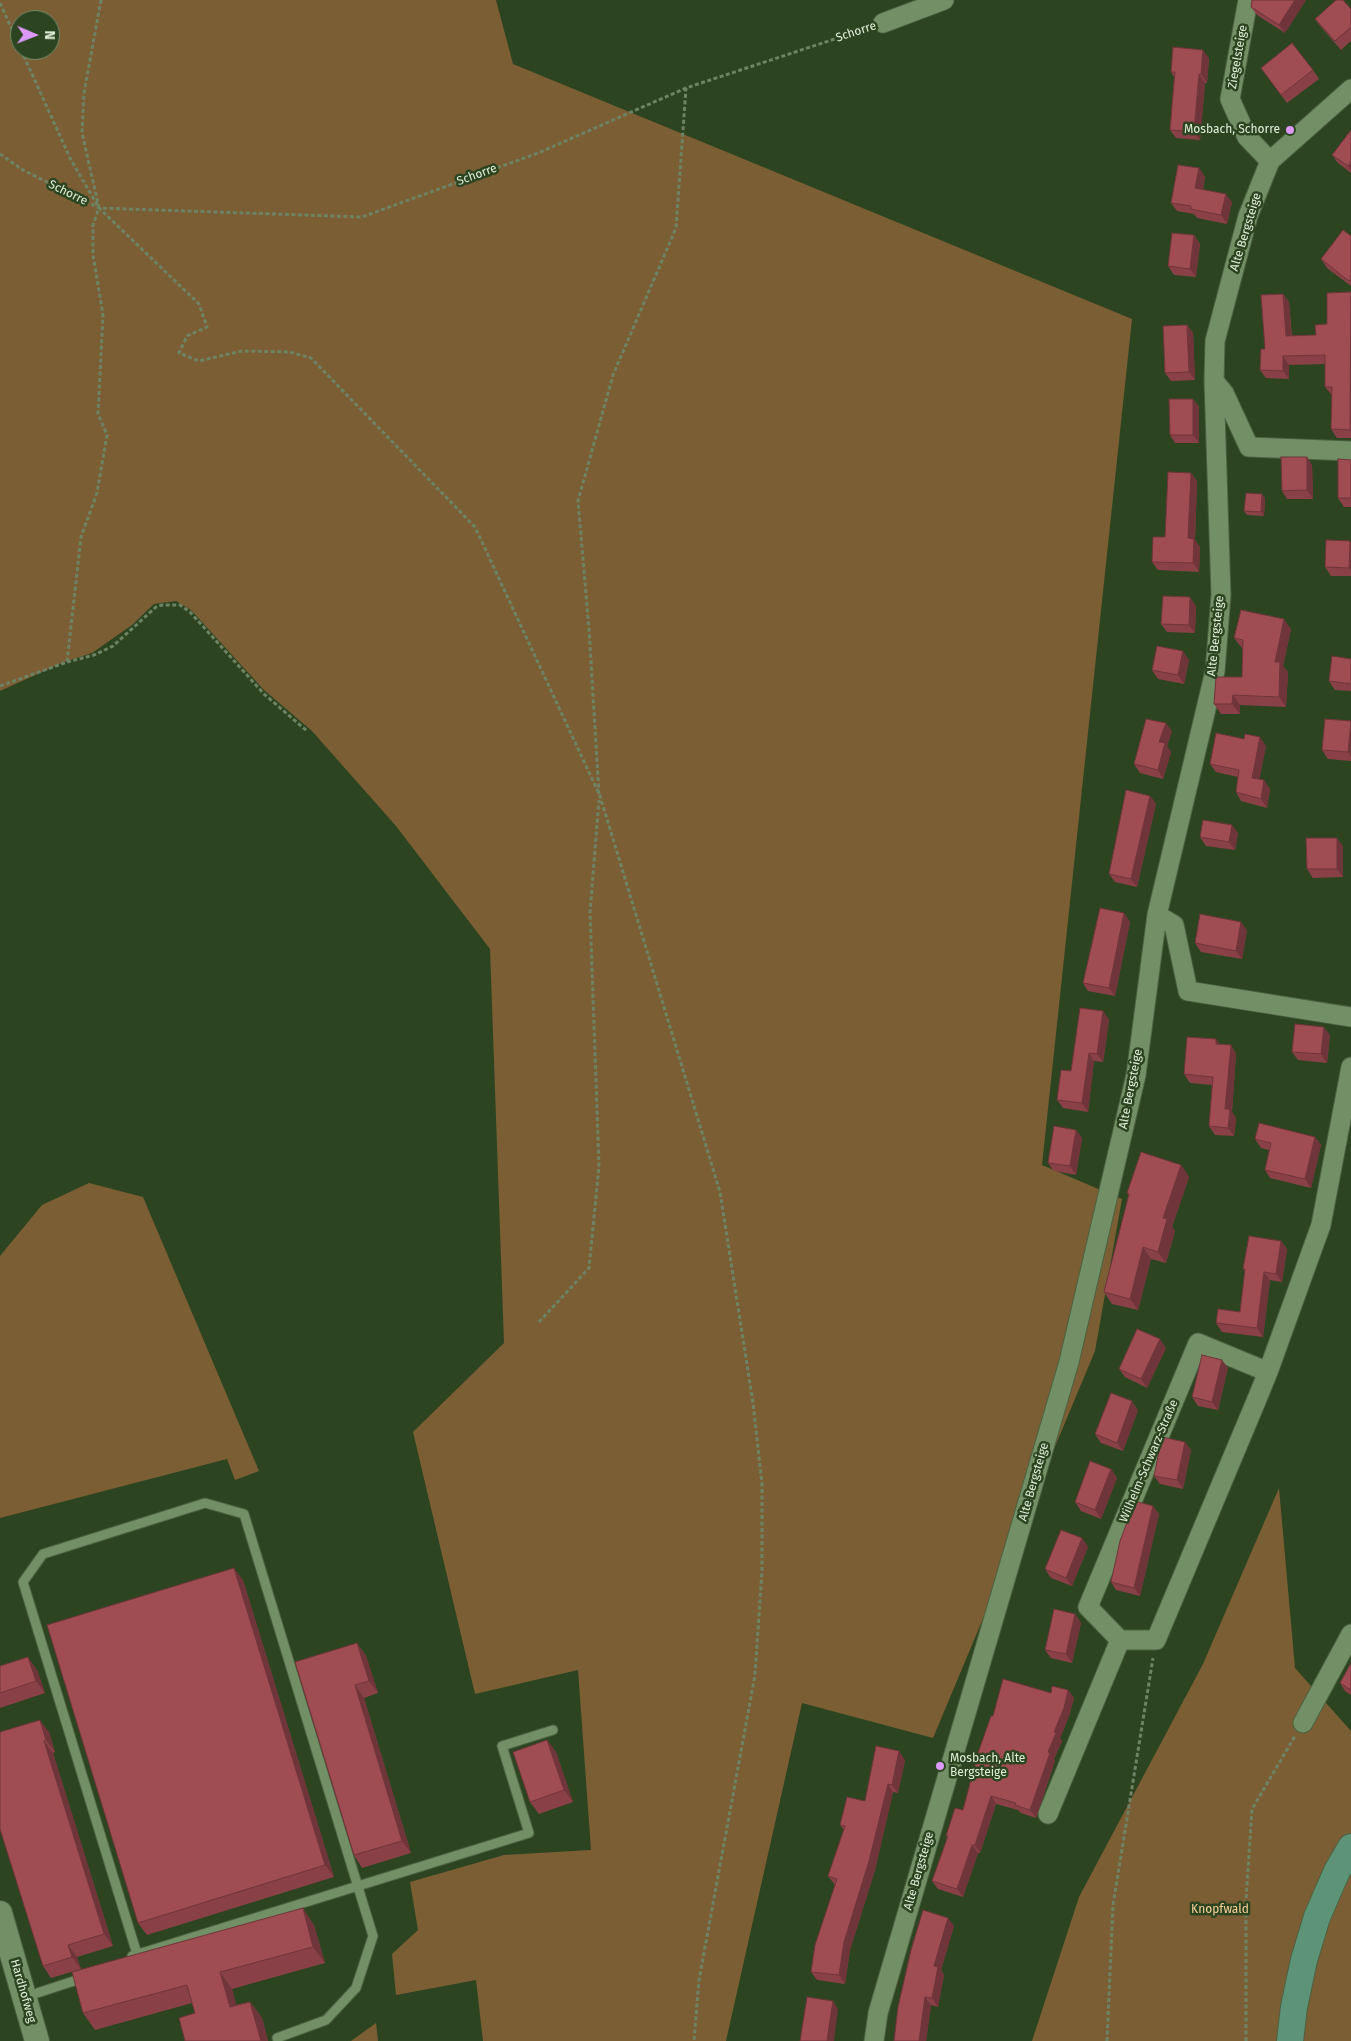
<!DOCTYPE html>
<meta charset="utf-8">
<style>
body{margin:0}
#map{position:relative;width:1351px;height:2041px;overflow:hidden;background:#2c4520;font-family:"Fira Sans",sans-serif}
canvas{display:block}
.north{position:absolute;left:10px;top:10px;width:50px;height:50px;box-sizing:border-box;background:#2c4520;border:1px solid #74896a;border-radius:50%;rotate:91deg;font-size:14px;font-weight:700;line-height:20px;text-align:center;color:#dfeed8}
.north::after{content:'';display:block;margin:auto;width:18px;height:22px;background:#db99f5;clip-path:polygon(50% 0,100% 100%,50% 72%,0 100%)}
</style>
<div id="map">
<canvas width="1351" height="2041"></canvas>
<div class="north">N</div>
</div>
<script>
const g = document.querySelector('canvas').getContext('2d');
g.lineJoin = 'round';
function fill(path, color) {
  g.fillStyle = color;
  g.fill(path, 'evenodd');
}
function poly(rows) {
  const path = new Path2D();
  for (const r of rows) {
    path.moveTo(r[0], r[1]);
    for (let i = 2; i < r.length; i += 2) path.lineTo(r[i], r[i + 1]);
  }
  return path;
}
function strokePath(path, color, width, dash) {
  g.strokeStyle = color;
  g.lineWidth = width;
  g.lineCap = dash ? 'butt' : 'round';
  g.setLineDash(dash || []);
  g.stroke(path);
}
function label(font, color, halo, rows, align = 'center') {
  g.font = font + ' "Fira Sans",sans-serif';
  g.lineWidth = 5;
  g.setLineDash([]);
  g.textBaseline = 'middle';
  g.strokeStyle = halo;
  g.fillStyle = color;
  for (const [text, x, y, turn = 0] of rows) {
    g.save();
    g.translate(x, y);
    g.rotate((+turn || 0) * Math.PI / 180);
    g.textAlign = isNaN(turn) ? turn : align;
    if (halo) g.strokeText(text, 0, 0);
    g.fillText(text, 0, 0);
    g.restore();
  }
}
fill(poly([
 [0,0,496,0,513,64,1132,319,1042,1165,1122,1199,1095,1351,933,1738,802,1703,726,2041,483,2041,476,1980,396,1995,392,1954,418,1930,410,1882,504,1855,591,1850,578,1670,475,1694,413,1432,504,1343,490,949,396,826,312,731,264,690,191,610,176,601,154,604,132,625,92,653,64,662,0,691],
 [20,20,50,20,50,50,20,50],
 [89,1183,143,1197,259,1471,235,1480,227,1459,0,1518,0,1256,42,1205],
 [1279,1488,1295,1668,1351,1731,1351,2041,1032,2041,1079,1897,1203,1664],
 [376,2023,378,2041,351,2041]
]), '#7b5e34');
const service = poly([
 [137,1954,23,1582,43,1554,205,1503,244,1514,373,1936,356,1988,326,2020,277,2038],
 [132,1956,529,1833,502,1746,553,1730],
 [25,1997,86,1977]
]);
const minor = poly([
 [1248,0,1230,99,1247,137,1270,161],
 [883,23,944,0],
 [1214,381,1224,393,1249,447,1351,451],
 [1157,915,1174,925,1188,991,1351,1017],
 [1268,1372,1198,1343,1088,1607,1120,1640,1156,1640,1257,1399,1268,1372,1321,1225,1351,1067],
 [1303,1723,1351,1634],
 [1048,1814,1120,1640],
 [874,2041,878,2013,1069,1362,1136,1075,1157,915,1215,671,1221,595,1214,381,1215,341,1248,216,1270,161,1351,89]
]);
const tertiary = poly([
 [0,1913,37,2041]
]);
const secondary = poly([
 [1290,2041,1294,2007,1304,1960,1317,1917,1337,1871,1351,1847]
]);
strokePath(service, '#4c6241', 11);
strokePath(minor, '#4c6241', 21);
strokePath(tertiary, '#4c6241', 26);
strokePath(secondary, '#4c6241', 28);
strokePath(poly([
 [0,3,20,47],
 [21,50,71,160,99,208,199,304,207,327,187,336,179,353,199,361,242,351,290,352,311,358,475,527,600,796,720,1192,753,1403,762,1484,762,1570,755,1675,699,1980,694,2041],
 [0,154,23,170,99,208,362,217,538,153,686,88,868,28],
 [67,662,94,655,113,646,156,607,162,605,180,605,190,612,264,694,307,731],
 [0,686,67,662,81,537,97,493,107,435,98,414,103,315,93,255,93,225,99,208,82,133,84,93,101,0],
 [599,794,589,629,578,501,613,375,676,228,686,88],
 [539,1322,589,1268,599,1166,590,912,599,800],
 [1107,2041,1113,1905,1153,1658],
 [1246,2041,1246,1900,1252,1809,1295,1736]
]), '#6e8364', 3, [4, 2.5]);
strokePath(service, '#738f66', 9);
strokePath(minor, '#738f66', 19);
strokePath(tertiary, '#738f66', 24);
strokePath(secondary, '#5d9478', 26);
fill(poly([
 [1252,0,1306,0,1285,33,1257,15,1251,7],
 [1351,9,1351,41,1341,50,1321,27,1315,19],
 [1209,58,1207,83,1205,83,1200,140,1176,138,1170,130,1174,77,1171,72],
 [1261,68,1313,70,1319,79,1287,103],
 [1351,130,1351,173,1338,163,1332,155],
 [1199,168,1205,177,1203,190,1232,202,1227,224,1197,218,1194,214,1177,211,1171,203],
 [1194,235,1200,244,1196,277,1174,275,1168,266],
 [1351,236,1351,286,1327,268,1321,259],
 [1351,292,1351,438,1337,438,1331,429,1332,395,1325,387,1325,364,1289,365,1289,379,1266,378,1260,370,1265,349,1283,294,1289,302,1292,336,1316,335,1327,324],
 [1187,325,1193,333,1195,380,1171,381,1165,373],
 [1193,399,1199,407,1199,443,1175,443,1170,435],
 [1307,457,1312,465,1313,499,1287,499,1282,491],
 [1351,460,1351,507,1344,507,1338,498],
 [1191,473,1197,481,1195,540,1200,547,1199,572,1158,570,1152,562,1165,537],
 [1262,494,1265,498,1264,516,1247,515,1244,511],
 [1351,543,1351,576,1331,576,1325,567],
 [1196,606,1195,633,1167,632,1161,624],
 [1291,629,1283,666,1288,672,1286,707,1240,705,1240,714,1221,714,1214,704,1242,677,1243,648,1242,648,1234,638],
 [1351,659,1351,691,1335,690,1329,681],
 [1189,660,1184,684,1158,679,1152,670],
 [1351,721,1351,761,1328,759,1322,750],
 [1172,731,1167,746,1171,752,1163,779,1140,773,1134,764],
 [1266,746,1259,779,1270,789,1267,808,1241,801,1236,792,1238,777,1216,772,1210,764],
 [1150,796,1156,804,1137,887,1115,882,1109,874],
 [1238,833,1235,850,1206,846,1200,837],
 [1343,846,1343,877,1313,878,1307,869],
 [1124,913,1130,922,1115,996,1088,991,1083,983],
 [1247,930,1242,959,1201,952,1195,943],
 [1103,1011,1109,1020,1103,1062,1094,1061,1088,1112,1063,1108,1057,1100],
 [1330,1035,1327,1063,1298,1060,1292,1052],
 [1216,1039,1220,1045,1231,1045,1236,1054,1232,1112,1236,1118,1234,1136,1215,1135,1209,1126,1212,1085,1190,1083,1184,1074],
 [1076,1130,1082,1138,1076,1175,1054,1171,1048,1163],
 [1315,1137,1321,1145,1311,1188,1270,1178,1265,1170,1269,1150,1261,1148,1255,1139],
 [1181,1165,1189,1177,1172,1227,1175,1231,1166,1263,1151,1259,1138,1310,1112,1304,1104,1292,1129,1196,1127,1193],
 [1281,1241,1287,1249,1282,1282,1270,1280,1263,1337,1222,1332,1216,1323,1240,1312,1245,1271,1243,1269],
 [1166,1348,1147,1388,1125,1377,1119,1369],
 [1228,1368,1218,1410,1198,1406,1192,1397],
 [1138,1410,1123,1451,1101,1443,1095,1434],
 [1185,1442,1191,1450,1183,1489,1160,1484,1154,1476],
 [1111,1469,1117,1478,1101,1519,1081,1511,1075,1502],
 [1153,1506,1159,1514,1140,1596,1116,1590,1111,1582],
 [1082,1538,1088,1547,1072,1586,1051,1578,1045,1569],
 [243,1580,334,1877,147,1935,138,1923],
 [1075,1614,1081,1623,1072,1663,1051,1658,1045,1650],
 [357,1643,366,1656,378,1693,364,1698,411,1853,362,1868,354,1855,295,1662],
 [1351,1663,1351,1695,1345,1691,1340,1683],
 [0,1666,37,1670,45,1693,0,1708],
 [1068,1690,1074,1698,1069,1716,1060,1738,1062,1741,1054,1759,1055,1761,1036,1818,1021,1813,1018,1810,996,1804,980,1853,978,1853,963,1897,938,1889,932,1881,947,1838,946,1836,963,1810,993,1716],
 [49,1732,55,1752,53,1753,113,1946,77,1957,81,1969,51,1978,43,1966,0,1829],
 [547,1740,556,1752,573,1802,539,1814,530,1802],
 [905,1760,898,1793,893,1792,875,1870,850,1950,845,1984,817,1980,811,1972,835,1885,828,1876,844,1830,840,1825,865,1801],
 [314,1925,325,1963,232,1989,236,2005,250,2002,262,2018,268,2041,185,2041,195,2013,192,2003,95,2030,83,2013],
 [954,1926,941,1970,944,1975,938,2007,931,2005,926,2041,894,2041]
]), '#894147');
fill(poly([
 [1295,0,1306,0,1285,33,1279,25],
 [1203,50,1209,58,1207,83,1201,74],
 [1199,74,1205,83,1200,140,1194,132],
 [1351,162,1351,171,1348,166],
 [1199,168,1205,177,1201,197,1195,188],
 [1226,194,1232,202,1227,224,1221,215],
 [1194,235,1200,244,1196,277,1190,269],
 [1283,294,1289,302,1292,345,1286,336],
 [1187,325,1193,333,1195,380,1189,372],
 [1283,356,1289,365,1289,379,1283,371],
 [1193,399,1199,407,1199,443,1193,435],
 [1307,457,1312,465,1313,499,1307,490],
 [1191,473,1197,481,1195,540,1200,547,1199,572,1193,563,1188,538],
 [1262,494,1265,498,1264,516,1261,512],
 [1350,541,1351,543,1351,571,1349,568],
 [1190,597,1196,606,1195,633,1189,625],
 [1284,619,1291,629,1283,666,1288,672,1286,707,1279,697,1275,662],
 [1183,651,1189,660,1184,684,1178,675],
 [1233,695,1240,705,1240,714,1232,704],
 [1351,721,1351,757,1348,752],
 [1166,723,1172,731,1167,746,1171,752,1163,779,1158,770,1159,742],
 [1260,737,1266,746,1258,787,1252,778],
 [1264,780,1270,789,1267,808,1261,799],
 [1150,796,1156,804,1137,887,1131,879],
 [1232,825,1238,833,1235,850,1229,842],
 [1337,838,1343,846,1343,877,1337,869],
 [1124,913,1130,922,1115,996,1109,988],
 [1241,922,1247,930,1242,959,1236,951],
 [1103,1011,1109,1020,1103,1062,1097,1054],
 [1324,1027,1330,1035,1327,1063,1321,1054],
 [1216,1039,1222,1048,1216,1044],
 [1231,1045,1236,1054,1232,1112,1236,1118,1234,1136,1228,1128,1225,1109],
 [1089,1053,1094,1061,1088,1112,1082,1103],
 [1076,1130,1082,1138,1076,1175,1070,1166],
 [1315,1137,1321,1145,1311,1188,1305,1179],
 [1181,1165,1189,1177,1172,1227,1175,1231,1166,1263,1158,1252,1163,1218],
 [1281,1241,1287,1249,1282,1282,1276,1274],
 [1143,1247,1151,1259,1138,1310,1130,1299],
 [1264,1272,1270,1280,1263,1337,1257,1328],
 [1160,1339,1166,1348,1147,1388,1141,1379],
 [1222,1360,1228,1368,1218,1410,1212,1402],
 [1132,1401,1138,1410,1123,1451,1117,1443],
 [1185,1442,1191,1450,1183,1489,1177,1480],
 [1111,1469,1117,1478,1101,1519,1095,1510],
 [1153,1506,1159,1514,1140,1596,1134,1588],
 [1082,1538,1088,1547,1072,1586,1066,1578],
 [234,1568,243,1580,334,1877,325,1865],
 [1075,1614,1081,1623,1072,1663,1066,1654],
 [357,1643,366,1656,378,1693,369,1681],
 [28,1657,37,1670,45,1693,36,1681],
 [355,1685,364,1698,411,1853,402,1841],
 [1068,1690,1074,1698,1069,1716,1060,1738,1062,1741,1054,1759,1055,1761,1036,1818,1030,1810,1054,1732],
 [40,1720,49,1732,55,1752,46,1740],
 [547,1740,556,1752,573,1802,564,1790],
 [44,1741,53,1753,113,1946,104,1934],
 [899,1751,905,1760,898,1793,892,1785],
 [888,1784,893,1792,875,1870,850,1950,845,1984,839,1975,844,1942],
 [991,1796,996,1804,980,1853,975,1845],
 [972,1845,978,1853,963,1897,957,1889],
 [303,1908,314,1925,325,1963,313,1947],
 [948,1918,954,1926,941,1970,944,1975,938,2007,932,1998,934,1966],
 [68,1945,77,1957,81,1969,72,1957],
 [220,1972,232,1989,241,2024,230,2007],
 [925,1997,931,2005,926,2041,919,2041],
 [833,2001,838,2009,834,2041,827,2041],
 [250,2002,262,2018,268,2041,261,2041]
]), '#6f353a');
const building = poly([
 [1252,0,1295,0,1279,25,1251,7,1252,0],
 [1336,0,1343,0,1351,9,1351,27,1335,41,1315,19,1336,0],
 [1292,43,1313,70,1281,95,1261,68,1292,43],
 [1173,47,1203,50,1201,74,1199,74,1194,132,1170,130,1175,72,1171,72,1173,47],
 [1351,130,1351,162,1348,166,1332,155,1351,130],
 [1178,165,1199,168,1195,188,1226,194,1221,215,1191,209,1191,206,1171,203,1178,165],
 [1343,230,1351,236,1351,278,1349,281,1321,259,1343,230],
 [1172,233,1194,235,1190,269,1168,266,1172,233],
 [1351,292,1350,430,1331,429,1332,387,1325,387,1325,355,1283,356,1283,371,1260,370,1261,349,1265,349,1261,295,1283,294,1286,336,1316,335,1315,325,1327,324,1327,293,1351,292],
 [1187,325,1189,372,1165,373,1163,326,1187,325],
 [1169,399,1193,399,1193,435,1170,435,1169,399],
 [1281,457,1307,457,1307,490,1282,491,1281,457],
 [1338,459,1351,460,1351,498,1338,498,1338,459],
 [1168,472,1191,473,1188,538,1194,539,1193,563,1152,562,1153,537,1165,537,1168,472],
 [1246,493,1262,494,1261,512,1244,511,1246,493],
 [1326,540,1350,541,1349,568,1325,567,1326,540],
 [1163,596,1190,597,1189,625,1161,624,1163,596],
 [1241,610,1284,619,1275,662,1280,662,1279,697,1233,695,1232,704,1214,704,1216,677,1242,677,1243,640,1234,638,1241,610],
 [1157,646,1183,651,1178,675,1152,670,1157,646],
 [1332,656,1351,659,1351,684,1329,681,1332,656],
 [1146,719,1166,723,1159,742,1165,743,1158,770,1134,764,1146,719],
 [1325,719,1351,721,1348,752,1322,750,1325,719],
 [1216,733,1244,739,1245,734,1260,737,1252,778,1264,780,1261,799,1236,792,1239,770,1210,764,1216,733],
 [1126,790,1150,796,1131,879,1109,874,1126,790],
 [1203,820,1232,825,1229,842,1200,837,1203,820],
 [1306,838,1337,838,1337,869,1307,869,1306,838],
 [1100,908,1124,913,1109,988,1083,983,1100,908],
 [1200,914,1241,922,1236,951,1195,943,1200,914],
 [1080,1008,1103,1011,1097,1054,1089,1053,1082,1103,1057,1100,1061,1070,1071,1071,1080,1008],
 [1295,1024,1324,1027,1321,1054,1292,1052,1295,1024],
 [1187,1037,1216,1039,1216,1044,1231,1045,1225,1109,1230,1109,1228,1128,1209,1126,1213,1077,1184,1074,1187,1037],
 [1259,1123,1315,1137,1305,1179,1265,1170,1271,1143,1255,1139,1259,1123],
 [1054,1126,1076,1130,1070,1166,1048,1163,1054,1126],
 [1141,1152,1181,1165,1163,1218,1167,1219,1158,1252,1143,1247,1130,1299,1104,1292,1129,1194,1127,1193,1141,1152],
 [1249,1236,1281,1241,1276,1274,1264,1272,1257,1328,1216,1323,1218,1309,1240,1312,1245,1269,1243,1269,1249,1236],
 [1137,1329,1160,1339,1141,1379,1119,1369,1137,1329],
 [1202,1355,1222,1360,1212,1402,1192,1397,1202,1355],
 [1111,1393,1132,1401,1117,1443,1095,1434,1111,1393],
 [1162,1437,1185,1442,1177,1480,1154,1476,1162,1437],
 [1090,1461,1111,1469,1095,1510,1075,1502,1090,1461],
 [1135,1501,1153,1506,1134,1588,1111,1582,1120,1541,1135,1501],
 [1061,1530,1082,1538,1066,1578,1045,1569,1061,1530],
 [234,1568,325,1865,138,1923,47,1625,234,1568],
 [1054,1609,1075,1614,1066,1654,1045,1650,1054,1609],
 [357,1643,369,1681,355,1685,402,1841,354,1855,295,1662,357,1643],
 [28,1657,36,1681,0,1693,0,1666,28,1657],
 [1351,1663,1351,1690,1340,1683,1351,1663],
 [1003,1679,1051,1693,1052,1686,1068,1690,1064,1708,1054,1732,1056,1733,1048,1752,1050,1753,1030,1810,1015,1805,1016,1803,991,1796,975,1845,972,1845,957,1889,932,1881,948,1836,946,1836,955,1808,963,1810,978,1753,991,1716,993,1716,1003,1679],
 [40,1720,46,1740,44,1741,104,1934,68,1945,72,1957,43,1966,0,1829,0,1732,40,1720],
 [547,1740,564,1790,530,1802,513,1752,547,1740],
 [876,1746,899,1751,892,1785,888,1784,869,1861,844,1942,839,1975,811,1972,815,1945,837,1879,828,1876,845,1826,840,1825,847,1797,865,1801,876,1746],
 [303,1908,313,1947,220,1972,230,2007,250,2002,261,2041,185,2041,179,2018,195,2013,187,1985,83,2013,72,1972,303,1908],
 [923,1910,948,1918,934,1966,938,1967,932,1998,925,1997,919,2041,894,2041,898,2007,911,1950,923,1910],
 [807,1997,833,2001,827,2041,800,2041,807,1997]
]);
fill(building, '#9f4c53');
strokePath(building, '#6f353a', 1);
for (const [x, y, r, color] of [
 [1290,130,5,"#db99f5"],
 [940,1766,5,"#db99f5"]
]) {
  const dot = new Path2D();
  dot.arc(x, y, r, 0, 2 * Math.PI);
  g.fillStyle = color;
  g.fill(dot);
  strokePath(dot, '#2c4520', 2);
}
label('12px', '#dfeed8', '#2c4520', [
 ["Schorre",856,32,-18],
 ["Ziegelsteige",1238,57,-80],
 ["Schorre",477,175,-20],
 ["Schorre",68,193,26],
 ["Alte Bergsteige",1246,232,-73],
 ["Alte Bergsteige",1216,636,-84],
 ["Alte Bergsteige",1131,1089,-79],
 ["Wilhelm-Schwarz-Straße",1149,1461,-67],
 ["Alte Bergsteige",1034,1482,-74],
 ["Alte Bergsteige",919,1871,-74],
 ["Hardhofweg",23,1991,74]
]);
label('12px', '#dfeed8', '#2c4520', [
 ["Mosbach, Schorre",1280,130],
 ["Mosbach, Alte",950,1759,"left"],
 ["Bergsteige",950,1773,"left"]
], 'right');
label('12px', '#f8d199', '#2c4520', [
 ["Knopfwald",1220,1910]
]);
</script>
